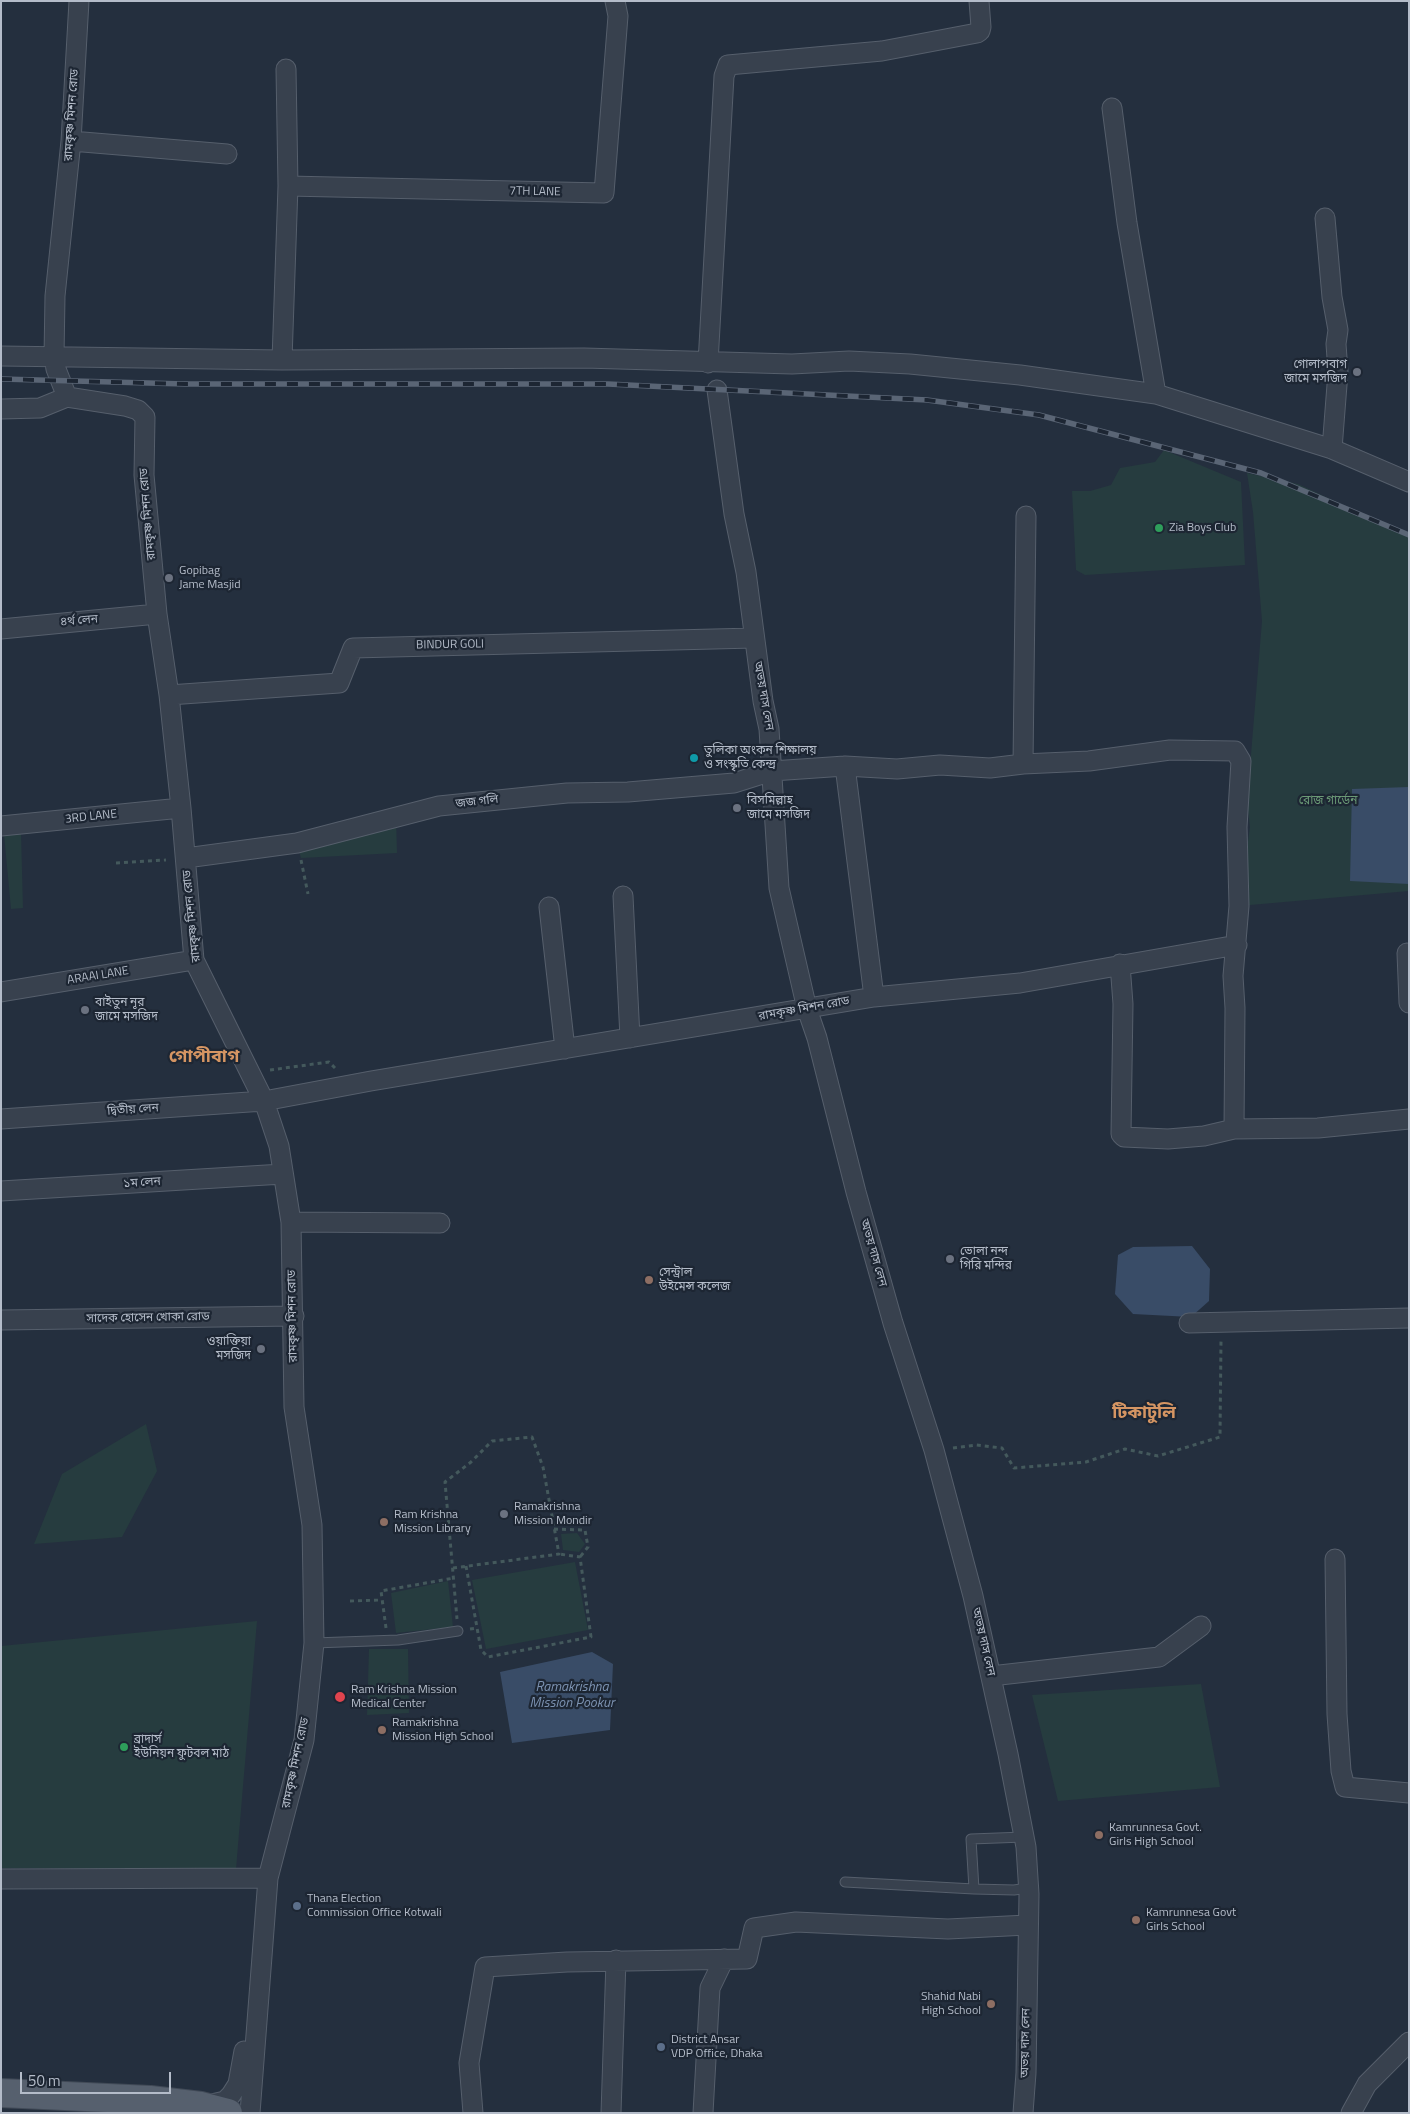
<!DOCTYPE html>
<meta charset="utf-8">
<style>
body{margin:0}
#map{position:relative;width:1410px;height:2114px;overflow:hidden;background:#242f3e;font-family:"Titillium Web",sans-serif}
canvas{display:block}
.frame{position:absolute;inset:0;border:2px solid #b4bcc9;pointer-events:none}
.scale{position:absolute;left:20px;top:2072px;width:151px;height:22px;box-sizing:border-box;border:2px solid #b4bcc9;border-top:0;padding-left:6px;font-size:15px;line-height:18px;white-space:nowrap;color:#b4bcc9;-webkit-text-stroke:4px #1d2633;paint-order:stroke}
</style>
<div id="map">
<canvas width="1410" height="2114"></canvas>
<div class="frame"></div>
<div class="scale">50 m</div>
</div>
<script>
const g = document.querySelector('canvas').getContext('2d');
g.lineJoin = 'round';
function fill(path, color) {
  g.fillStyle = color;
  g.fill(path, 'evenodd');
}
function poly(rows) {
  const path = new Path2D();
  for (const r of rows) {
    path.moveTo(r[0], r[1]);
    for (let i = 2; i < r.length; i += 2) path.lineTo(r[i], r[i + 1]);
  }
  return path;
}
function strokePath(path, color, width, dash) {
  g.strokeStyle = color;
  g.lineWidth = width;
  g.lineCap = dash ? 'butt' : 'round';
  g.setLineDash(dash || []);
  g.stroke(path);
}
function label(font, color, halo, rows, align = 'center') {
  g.font = font + ' "Titillium Web","Noto Sans Bengali",sans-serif';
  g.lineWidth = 4.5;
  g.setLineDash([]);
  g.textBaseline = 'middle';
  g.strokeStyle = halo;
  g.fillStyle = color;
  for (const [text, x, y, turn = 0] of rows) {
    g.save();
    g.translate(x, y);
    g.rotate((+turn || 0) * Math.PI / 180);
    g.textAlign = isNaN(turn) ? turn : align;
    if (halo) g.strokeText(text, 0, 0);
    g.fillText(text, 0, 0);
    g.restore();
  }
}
fill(poly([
 [1164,450,1241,482,1245,565,1085,575,1076,570,1072,491,1090,491,1111,485,1120,468,1155,462],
 [1247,473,1298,484,1409,536,1409,891,1239,906,1250,827,1247,803,1262,621,1253,512],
 [396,817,397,853,301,858,297,843],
 [21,832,23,908,11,909,4,834],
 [146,1424,157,1471,122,1537,34,1544,62,1474],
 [577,1533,585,1544,579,1552,563,1550,561,1534],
 [575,1562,588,1630,486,1649,472,1580],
 [448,1581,453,1627,396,1633,391,1593],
 [257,1621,236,1869,1,1868,1,1646],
 [369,1649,408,1649,409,1713,367,1715],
 [1201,1684,1220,1787,1058,1801,1032,1695]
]), '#263c3f');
fill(poly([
 [1409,787,1409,884,1350,881,1352,789],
 [1192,1246,1210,1269,1209,1301,1191,1317,1133,1314,1115,1294,1118,1255,1133,1247],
 [592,1652,613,1664,610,1730,512,1743,500,1672]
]), '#394c67');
const service = poly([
 [314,1643,398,1640,458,1631],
 [845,1882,974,1889,1014,1890,1028,1888],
 [974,1889,971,1839,1024,1837]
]);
const minor = poly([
 [79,1,71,141,55,296,54,357,56,369,67,397,125,406,138,410,145,417,144,475,157,614,169,695,181,808,194,960,264,1101,279,1146,291,1222,294,1407,312,1525,314,1643,304,1740,268,1878,250,2113],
 [286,69,288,186],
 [1112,108,1127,223,1156,394],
 [71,141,227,154],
 [1325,218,1332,297,1338,330,1336,344,1338,372,1332,449],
 [1,356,282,360,584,358,792,364,849,361,910,364,1020,375,1156,394,1332,449,1409,482],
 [282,360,288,186,604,193,618,16,615,1],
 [708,363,724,76,728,65,882,51,977,33,980,31,981,27,979,1],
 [717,390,734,514,746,572,763,701,769,729,779,888,807,1009,817,1038,856,1192,893,1323,934,1450,973,1596,1008,1754,1026,1847,1029,1894,1026,2073,1023,2113],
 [1,409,40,408,67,397],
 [1,629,157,614],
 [169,695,339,683,353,648,754,638],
 [1023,764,1026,516],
 [845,766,874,997],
 [1,826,181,808],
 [186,858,297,843,439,806,567,793,628,792,734,783,772,771,845,766,897,769,940,765,990,768,1023,764,1089,761,1170,750,1235,751,1241,761,1237,827,1239,906,1233,976,1235,1008,1234,1129,1318,1128,1409,1119],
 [623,896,630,1038],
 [549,907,565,1049],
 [1407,953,1409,1003],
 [1120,964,1123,1004,1121,1134,1124,1137,1168,1139,1204,1136,1234,1129],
 [1,992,194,960],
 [1,1119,264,1101,371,1081,874,997,1020,983,1237,945],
 [1,1191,283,1174],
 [291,1222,440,1223],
 [1,1320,294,1316],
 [1189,1323,1409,1318],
 [1335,1559,1337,1714,1341,1771,1345,1787,1409,1793],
 [991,1676,1159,1657,1201,1626],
 [1,1879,268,1878],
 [203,2106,225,2101,231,2095,238,2084,244,2051],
 [473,2113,469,2063,485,1967,567,1962,747,1959,754,1928,796,1922,948,1929,1027,1925],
 [611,2113,616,1960],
 [703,2113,710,1988,724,1959],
 [1351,2113,1367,2084,1409,2042]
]);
const primary = poly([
 [1,2093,150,2100,201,2106,228,2113]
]);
strokePath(service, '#565f6c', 11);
strokePath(minor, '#565f6c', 21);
strokePath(primary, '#414a57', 30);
strokePath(poly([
 [301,860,308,894],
 [116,863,166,860],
 [270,1070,329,1062,335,1068],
 [953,1448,976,1445,1002,1448,1014,1468,1086,1462,1125,1449,1158,1456,1220,1437,1221,1340],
 [554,1529,585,1530,588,1547,580,1557],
 [466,1566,481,1650,488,1657,591,1637,580,1557,559,1554],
 [453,1568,559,1554,543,1467,532,1437,492,1441,471,1462,445,1482,457,1619],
 [350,1601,382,1600],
 [386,1628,381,1591,454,1578],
 [470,1629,477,1628]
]), '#44595c', 3, [4, 4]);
strokePath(service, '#38414e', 9);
strokePath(minor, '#38414e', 19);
strokePath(primary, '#56606e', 28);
const rail = poly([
 [1,379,185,384,608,384,927,400,1039,415,1261,473,1409,535]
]);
strokePath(rail, '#5a6575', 5.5);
strokePath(rail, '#1d2633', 4, [11]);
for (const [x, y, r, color] of [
 [1357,372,5,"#6b7280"],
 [1159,528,5,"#2e9e5b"],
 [169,578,5,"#6b7280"],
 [694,758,5,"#0f9aa8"],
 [737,808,5,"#6b7280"],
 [85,1010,5,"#6b7280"],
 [950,1259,5,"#6b7280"],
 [649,1280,5,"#8d6e63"],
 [261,1349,5,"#6b7280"],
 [504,1514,5,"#6b7280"],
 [384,1522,5,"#8d6e63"],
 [340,1697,6,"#e0444e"],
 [382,1730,5,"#8d6e63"],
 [124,1747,5,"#2e9e5b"],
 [1099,1835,5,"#8d6e63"],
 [297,1906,5,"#5c6f8a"],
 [1136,1920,5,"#8d6e63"],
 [991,2004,5,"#8d6e63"],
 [661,2047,5,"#5c6f8a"]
]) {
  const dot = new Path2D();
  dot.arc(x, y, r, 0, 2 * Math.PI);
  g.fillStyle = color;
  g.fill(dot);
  strokePath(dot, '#1d2633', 2);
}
label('12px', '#b4bcc9', '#1d2633', [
 ["রামকৃষ্ণ মিশন রোড",72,115,-86],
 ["7TH LANE",535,192,1],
 ["রামকৃষ্ণ মিশন রোড",148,514,-95],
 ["৪র্থ লেন",79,621,-5],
 ["BINDUR GOLI",450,645,-1],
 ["অভয় দাস লেন",763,696,80],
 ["জজ গলি",477,802,-6],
 ["3RD LANE",91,817,-6],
 ["রামকৃষ্ণ মিশন রোড",192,916,-96],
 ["ARAAI LANE",98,976,-9],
 ["রামকৃষ্ণ মিশন রোড",804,1009,-10],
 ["দ্বিতীয় লেন",133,1110,-4],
 ["১ম লেন",142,1183,-4],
 ["অভয় দাস লেন",873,1253,74],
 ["রামকৃষ্ণ মিশন রোড",293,1316,-91],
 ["সাদেক হোসেন খোকা রোড",148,1318,-1],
 ["অভয় দাস লেন",983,1642,77],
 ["রামকৃষ্ণ মিশন রোড",296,1763,-78],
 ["অভয় দাস লেন",1026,2043,-89]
]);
label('12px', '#b4bcc9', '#1d2633', [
 ["গোলাপবাগ",1347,365,"right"],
 ["জামে মসজিদ",1347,379,"right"],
 ["Zia Boys Club",1169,528],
 ["Gopibag",179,571],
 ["Jame Masjid",179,585],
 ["তুলিকা অংকন শিক্ষালয়",704,751],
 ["ও সংস্কৃতি কেন্দ্র",704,765],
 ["বিসমিল্লাহ",747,801],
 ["জামে মসজিদ",747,815],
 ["বাইতুন নূর",95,1003],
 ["জামে মসজিদ",95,1017],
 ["ভোলা নন্দ",960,1252],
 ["গিরি মন্দির",960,1266],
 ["সেন্ট্রাল",659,1273],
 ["উইমেন্স কলেজ",659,1287],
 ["ওয়াক্তিয়া",251,1342,"right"],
 ["মসজিদ",251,1356,"right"],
 ["Ramakrishna",514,1507],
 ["Mission Mondir",514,1521],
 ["Ram Krishna",394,1515],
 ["Mission Library",394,1529],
 ["Ram Krishna Mission",351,1690],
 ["Medical Center",351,1704],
 ["Ramakrishna",392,1723],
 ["Mission High School",392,1737],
 ["ব্রাদার্স",134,1740],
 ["ইউনিয়ন ফুটবল মাঠ",134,1754],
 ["Kamrunnesa Govt.",1109,1828],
 ["Girls High School",1109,1842],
 ["Thana Election",307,1899],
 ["Commission Office Kotwali",307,1913],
 ["Kamrunnesa Govt",1146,1913],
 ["Girls School",1146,1927],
 ["Shahid Nabi",981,1997,"right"],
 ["High School",981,2011,"right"],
 ["District Ansar",671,2040],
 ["VDP Office, Dhaka",671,2054]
], 'left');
label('12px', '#6b9a76', '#1d2633', [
 ["রোজ গার্ডেন",1328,801]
]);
label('italic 14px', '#7c92b1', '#1d2633', [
 ["Ramakrishna",572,1688],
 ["Mission Pookur",572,1704]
]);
label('bold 18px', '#d59563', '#1d2633', [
 ["গোপীবাগ",204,1058],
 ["টিকাটুলি",1144,1414]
]);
</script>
